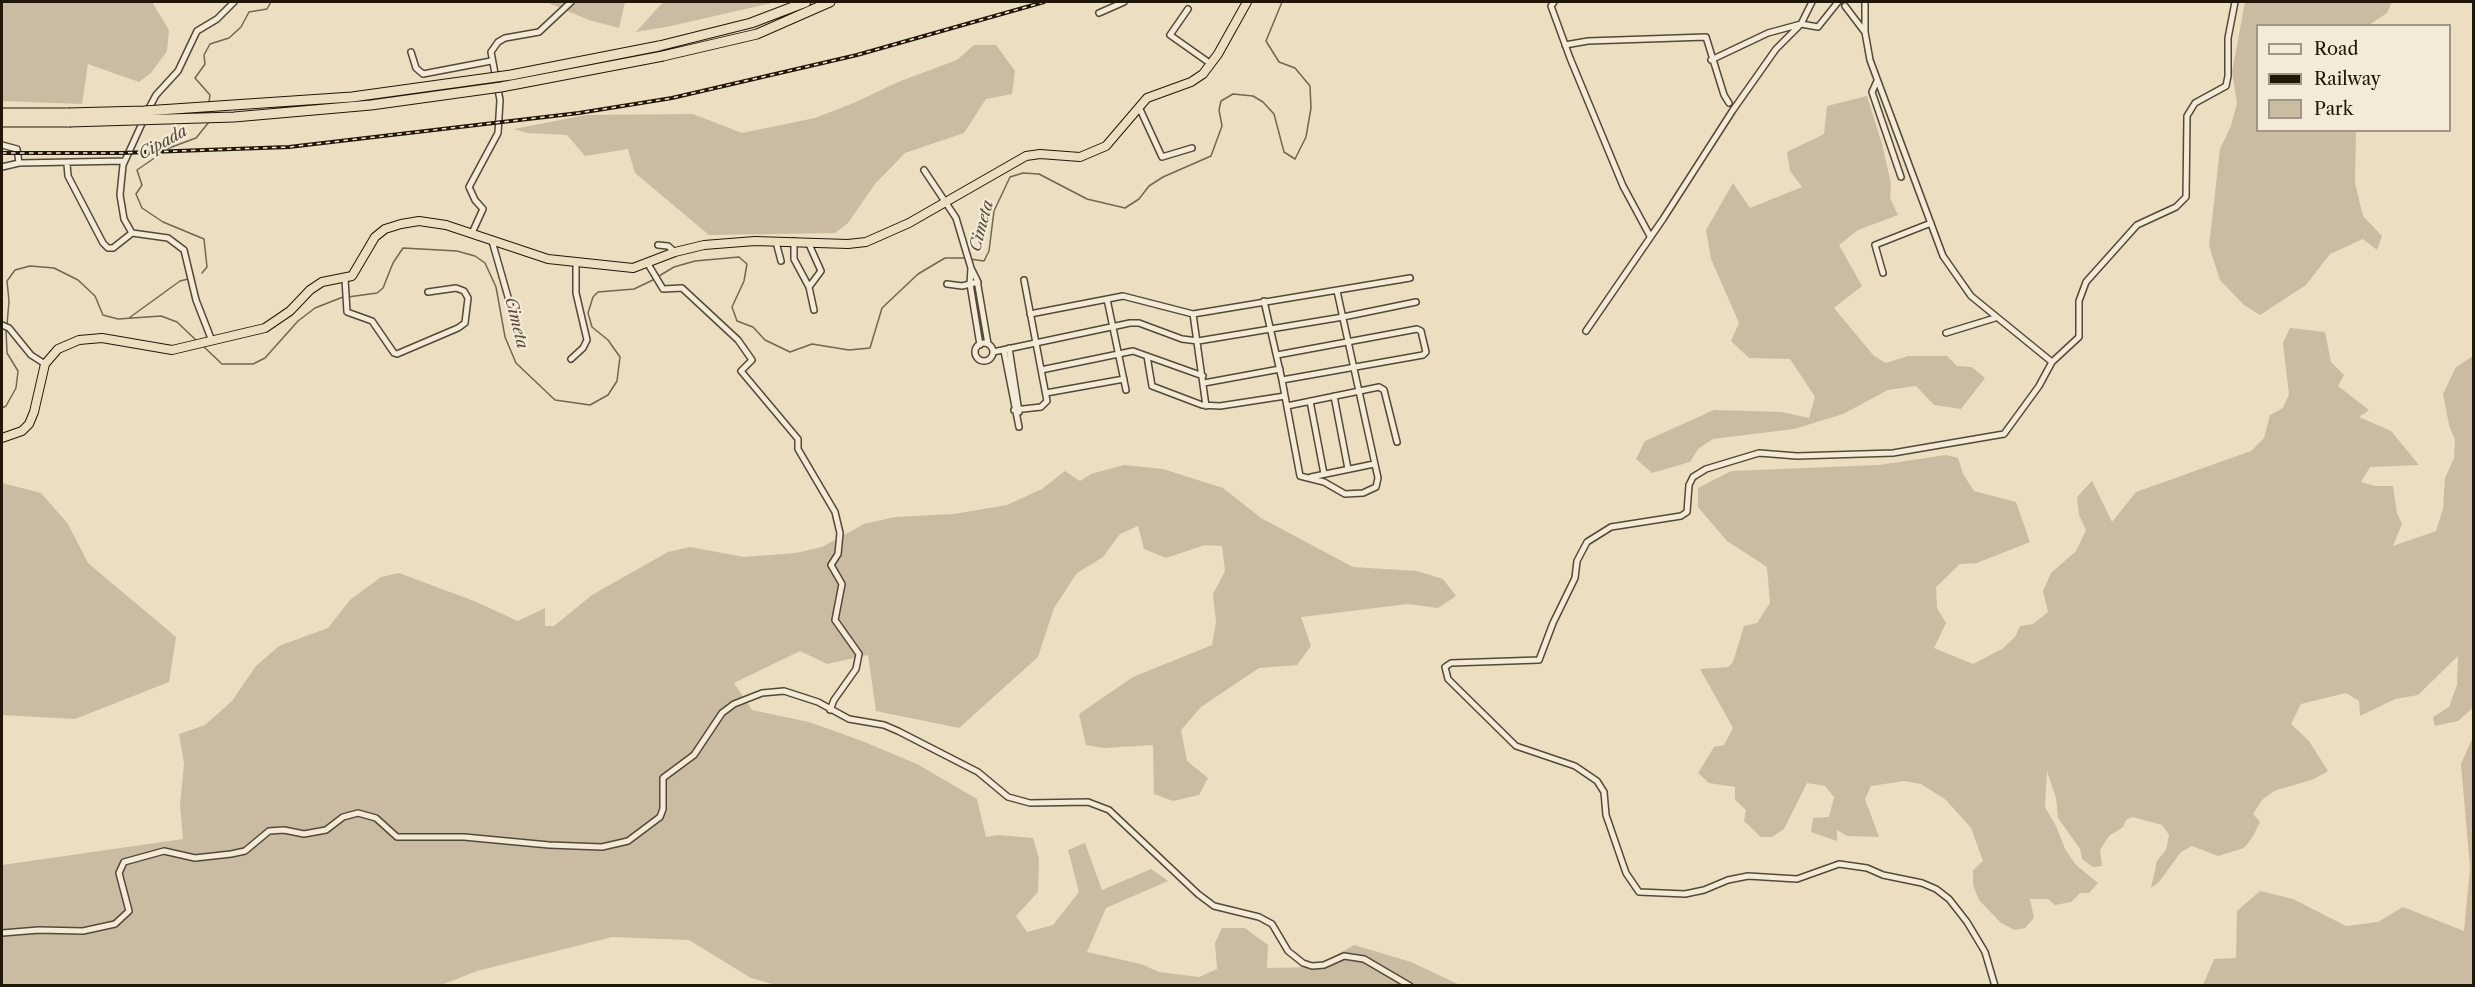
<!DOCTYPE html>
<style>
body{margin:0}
#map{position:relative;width:2475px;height:987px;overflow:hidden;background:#ecdec1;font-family:"Libre Caslon Text",serif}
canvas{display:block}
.frame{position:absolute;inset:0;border:3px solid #211709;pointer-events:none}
.legend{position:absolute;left:2256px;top:24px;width:195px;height:108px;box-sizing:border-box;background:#f3ead7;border:2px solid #9f9685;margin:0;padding:8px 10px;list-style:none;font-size:18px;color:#211709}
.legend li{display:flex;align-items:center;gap:12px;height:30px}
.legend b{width:30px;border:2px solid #9f9685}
</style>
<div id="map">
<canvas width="2475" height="987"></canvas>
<div class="frame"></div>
<ul class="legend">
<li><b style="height:8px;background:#f3ead7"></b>Road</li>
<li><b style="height:8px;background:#211709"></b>Railway</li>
<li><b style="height:16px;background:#c9bca2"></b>Park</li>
</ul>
</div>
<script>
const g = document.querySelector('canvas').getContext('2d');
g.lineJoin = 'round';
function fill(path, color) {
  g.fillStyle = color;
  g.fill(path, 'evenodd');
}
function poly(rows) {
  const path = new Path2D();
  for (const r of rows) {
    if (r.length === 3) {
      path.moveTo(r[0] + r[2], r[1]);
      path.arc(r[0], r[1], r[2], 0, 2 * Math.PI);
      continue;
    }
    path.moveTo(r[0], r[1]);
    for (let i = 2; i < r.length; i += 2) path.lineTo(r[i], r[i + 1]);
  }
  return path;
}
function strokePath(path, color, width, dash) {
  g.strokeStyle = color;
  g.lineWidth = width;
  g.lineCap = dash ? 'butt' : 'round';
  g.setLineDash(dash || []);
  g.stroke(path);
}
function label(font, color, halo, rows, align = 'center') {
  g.font = font + ' "Libre Caslon Text",serif';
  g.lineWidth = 4.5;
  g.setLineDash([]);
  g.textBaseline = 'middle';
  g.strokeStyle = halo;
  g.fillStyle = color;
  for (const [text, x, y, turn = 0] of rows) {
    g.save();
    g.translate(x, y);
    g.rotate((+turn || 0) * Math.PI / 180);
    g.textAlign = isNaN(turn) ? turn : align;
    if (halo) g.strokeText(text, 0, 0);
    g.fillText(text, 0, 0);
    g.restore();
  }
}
fill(poly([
 [2,2,152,2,169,30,167,51,151,73,139,82,88,64,82,104,2,101],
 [546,2,625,2,619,28,589,20],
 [663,2,776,2,671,26,636,32],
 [2245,2,2392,2,2387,13,2369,25,2258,26,2258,130,2356,131,2355,183,2363,216,2382,236,2377,250,2363,239,2330,254,2306,285,2260,315,2244,305,2220,280,2209,246,2220,149,2231,126,2237,103,2232,72],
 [974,45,996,45,1015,71,1012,94,986,99,964,133,905,153,875,184,848,223,835,233,709,235,635,173,628,149,585,156,567,135,528,133,514,129,586,115,693,114,742,133,815,118,856,102,898,82,957,60],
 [1867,96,1882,144,1891,184,1890,198,1898,215,1858,230,1839,245,1862,286,1834,308,1874,356,1886,363,1908,356,1947,356,1957,366,1972,367,1985,378,1961,409,1934,405,1916,386,1888,390,1843,414,1794,429,1713,439,1699,448,1690,462,1652,473,1636,459,1645,441,1714,410,1782,412,1809,418,1815,397,1790,359,1749,358,1731,341,1739,323,1711,259,1706,230,1733,183,1750,208,1802,187,1790,171,1787,152,1824,134,1827,106],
 [2290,328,2325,332,2331,362,2344,375,2338,386,2369,410,2359,417,2391,431,2419,465,2370,467,2361,482,2375,486,2393,486,2397,513,2402,524,2393,546,2436,531,2443,509,2445,478,2454,458,2455,440,2449,425,2443,394,2456,367,2473,356,2474,707,2458,721,2435,726,2433,717,2449,707,2457,685,2458,656,2418,695,2395,699,2360,716,2359,701,2346,693,2301,704,2291,724,2309,741,2328,771,2314,779,2274,791,2262,800,2253,814,2260,822,2252,838,2244,848,2218,856,2192,846,2181,852,2159,882,2151,888,2157,861,2166,850,2169,835,2162,825,2132,817,2126,820,2123,827,2109,836,2100,850,2102,866,2093,867,2082,859,2080,849,2058,818,2056,798,2047,771,2045,807,2056,826,2065,849,2076,865,2098,883,2089,893,2080,893,2071,902,2055,905,2048,899,2030,899,2034,918,2025,928,2014,930,2000,922,1979,900,1973,885,1973,870,1983,861,1971,828,1946,800,1921,784,1904,781,1871,786,1865,799,1879,837,1847,836,1837,830,1837,841,1811,832,1813,818,1829,817,1834,797,1825,786,1807,783,1784,829,1772,837,1761,837,1744,821,1746,810,1735,800,1735,787,1709,783,1698,773,1714,747,1724,745,1733,728,1700,669,1728,667,1733,662,1744,626,1757,623,1770,603,1767,567,1727,541,1709,520,1698,507,1698,488,1731,471,1879,465,1946,455,1958,458,1963,474,1974,491,2016,502,2030,542,1977,563,1960,564,1936,587,1937,608,1946,623,1934,648,1973,664,2002,649,2015,637,2020,626,2033,624,2048,612,2043,591,2051,573,2076,551,2086,530,2079,515,2077,497,2092,481,2112,522,2136,492,2251,451,2264,438,2270,415,2283,408,2289,394,2283,343],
 [1124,465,1163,469,1223,488,1261,518,1353,567,1417,571,1443,579,1456,596,1438,608,1408,604,1301,617,1311,646,1297,665,1259,668,1201,707,1181,730,1187,761,1208,778,1199,795,1173,801,1154,794,1153,745,1104,748,1086,745,1079,714,1133,677,1212,645,1216,622,1213,594,1225,571,1222,546,1205,545,1166,558,1144,549,1138,526,1120,534,1103,557,1077,573,1054,608,1038,657,959,728,876,711,868,655,827,664,800,651,734,683,752,710,809,722,862,741,917,764,977,799,986,837,998,835,1033,838,1039,858,1038,892,1016,916,1027,932,1053,925,1079,892,1068,850,1085,843,1102,890,1151,869,1168,881,1106,908,1087,952,1141,964,1159,972,1199,977,1217,969,1215,943,1222,928,1245,928,1268,945,1267,968,1315,967,1354,945,1411,962,1460,985,776,985,751,978,689,940,612,937,477,971,441,985,2,986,2,865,183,839,180,805,184,764,179,734,205,725,232,701,256,666,279,646,328,628,350,600,381,577,399,573,474,601,518,621,545,608,545,626,554,626,592,595,668,552,690,547,744,557,796,553,822,547,864,524,895,517,954,514,1007,505,1042,489,1065,471,1080,481,1091,474],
 [2,483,41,493,68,524,88,563,176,637,169,682,75,719,2,715],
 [2473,737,2473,985,2203,985,2214,959,2236,958,2237,911,2260,891,2293,899,2346,926,2378,922,2403,907,2464,931,2470,868,2461,764]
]), '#c9bca2');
strokePath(poly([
 [209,102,210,95,195,78,205,64,204,55,210,44,229,38,241,27,249,12,267,9,271,2],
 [970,259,984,261,989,251,994,211,1010,177,1023,173,1039,174,1087,199,1125,208,1139,199,1149,186,1163,177,1211,156,1222,126,1219,110,1221,101,1233,94,1253,96,1263,102,1274,114,1284,152,1295,159,1306,137,1311,108,1310,86,1295,68,1279,62,1266,41,1282,2],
 [202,273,207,267,204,239,163,222,142,208,136,194,142,185,137,170,169,148,196,138,209,122],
 [659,276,674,267,695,261,739,257,747,264,744,281,732,307,737,321,753,327,765,340,790,352,812,344,849,350,870,348,882,308,918,274,945,258,966,258],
 [348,297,377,293,383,288,393,263,403,248,457,251,475,256,485,263,496,287,505,337,516,363,555,400,590,405,608,395,617,381,620,357,608,340,592,327,588,313,593,297,598,292,634,289,655,279],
 [129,318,180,281,188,279],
 [7,325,9,301,7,281,15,270,30,266,54,268,78,280,95,296,103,315,118,319,161,316,177,322,197,341],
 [203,346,222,364,253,364,265,358,298,321,315,308,343,297],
 [2,408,6,406,16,388,18,371,7,353,6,329]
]), '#716652', 1.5);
const minor = poly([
 [1554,2,1551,6,1570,58,1623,186,1650,236],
 [1865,2,1865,32,1870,60,1943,256,1971,296,2052,362],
 [1845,6,1864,31],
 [1188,9,1170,35,1211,64],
 [1099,13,1124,2],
 [1565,45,1588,41,1706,37,1724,95,1729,103],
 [411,52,416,68,423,74,491,61],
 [1711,60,1768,33,1801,24,1818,27,1838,2],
 [1877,81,1872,92,1901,177],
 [1139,107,1162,157,1192,148],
 [148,110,156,95,178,71,197,31,217,19,234,2],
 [144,119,123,165,120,195,124,219,132,233,168,238,184,250,196,300,212,341],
 [2,145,17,149,19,163],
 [67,164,68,176,103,243,108,248,113,248,132,233],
 [2,167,19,163,124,161],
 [924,170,956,218,971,268,977,280,988,344],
 [472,233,483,209,475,200,469,187,498,133,500,100,491,52,498,42,505,38,539,32,571,2],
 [492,241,510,304],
 [794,241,794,259,809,287,814,310],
 [776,242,781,261],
 [808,242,821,271,809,287],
 [658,245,668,246,675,252],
 [648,264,663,289,682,288,738,340,752,360,741,371,798,439,798,449,835,512,840,533,838,554,831,565,842,584,835,620,859,654,856,669,834,700,830,710],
 [971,268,970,284,980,345],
 [1883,273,1875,245,1931,223],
 [345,279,347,312,372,321,394,353,397,354,458,328,465,323,468,298,464,291,456,288,428,292],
 [947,284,962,286,978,282],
 [1107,299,1126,390],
 [1264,301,1282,380,1300,476,1324,482,1345,494,1363,493,1376,487,1378,478,1337,291],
 [1030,314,1123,296,1193,314,1410,278],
 [1193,314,1206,406],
 [2,325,9,328,31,355,45,364],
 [1586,331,1663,219,1733,110,1776,49,1801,24,1812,2],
 [1946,333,1995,318],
 [984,352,9],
 [1009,348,1019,412],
 [1004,351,1019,427],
 [993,352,1130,323,1139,323,1182,339,1198,341,1343,317,1416,302],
 [1277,355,1417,329,1421,331,1426,352,1423,355,1282,380],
 [1147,356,1152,386,1202,405,1220,406,1285,396],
 [571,359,583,348,587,340,576,293,576,264],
 [1041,370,1133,351,1203,376],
 [1204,383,1280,369],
 [1046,393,1124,379],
 [1334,396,1348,469],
 [1310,401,1324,474],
 [1287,406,1379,387,1384,390,1397,442],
 [1014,410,1041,407,1047,401,1024,280],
 [1311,477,1374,464],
 [2,933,39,930,83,931,115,924,129,911,119,873,124,862,164,851,195,858,231,854,245,851,269,831,284,830,304,834,326,830,343,817,358,813,376,818,397,837,464,837,549,845,602,847,628,841,660,817,663,809,663,778,694,755,722,713,734,704,762,693,784,691,818,702,849,719,884,725,898,731,978,772,1008,797,1030,803,1088,802,1109,810,1198,894,1214,906,1259,917,1272,924,1288,951,1303,963,1312,966,1324,965,1344,956,1364,959,1410,986],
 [1995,986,1985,952,1967,922,1949,899,1936,889,1922,883,1883,875,1867,868,1839,864,1797,879,1748,876,1728,880,1704,890,1685,894,1639,892,1626,873,1606,815,1604,792,1597,781,1575,766,1516,746,1448,679,1445,667,1451,663,1539,660,1553,623,1575,578,1577,561,1587,542,1611,527,1681,516,1687,512,1689,485,1693,477,1706,469,1759,453,1797,456,1893,453,2004,434,2039,386,2052,362,2079,337,2079,301,2086,282,2137,225,2176,207,2186,197,2187,116,2195,103,2226,86,2228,76,2228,38,2235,2]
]);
const trunk = poly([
 [2,438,22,431,29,424,34,412,45,364,58,349,79,340,102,338,172,350,265,328,290,311,310,290,322,282,352,276,375,237,385,229,401,224,419,221,446,225,548,259,633,268,675,252,704,245,755,241,848,244,866,242,909,223,1026,156,1040,154,1080,157,1106,146,1147,98,1191,82,1203,74,1218,54,1247,2]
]);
const motorway = poly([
 [659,46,751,23,806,2],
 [663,56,757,34,830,2],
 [2,113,68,113],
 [2,122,69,122]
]);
strokePath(minor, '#544937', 8);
strokePath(trunk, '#211709', 10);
strokePath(motorway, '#211709', 11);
strokePath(minor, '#f3ead7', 5);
strokePath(trunk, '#ecdec1', 8);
strokePath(motorway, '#ecdec1', 9);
const rail = poly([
 [2,153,121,153,289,147,579,113,672,98,857,55,1044,2]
]);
strokePath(rail, '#211709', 4);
strokePath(rail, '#f3ead7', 1.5, [4.5]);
const motorwayBridge = poly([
 [68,113,144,111,352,97,511,75,659,46],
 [69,122,234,117,371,105,501,87,663,56]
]);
strokePath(motorwayBridge, '#211709', 11, []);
strokePath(motorwayBridge, '#ecdec1', 9);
label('italic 16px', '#574b39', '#f3ead7', [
 ["Cipada",163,143,-29],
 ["Cimeta",982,226,-75],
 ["Cimeta",516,323,76]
]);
</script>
